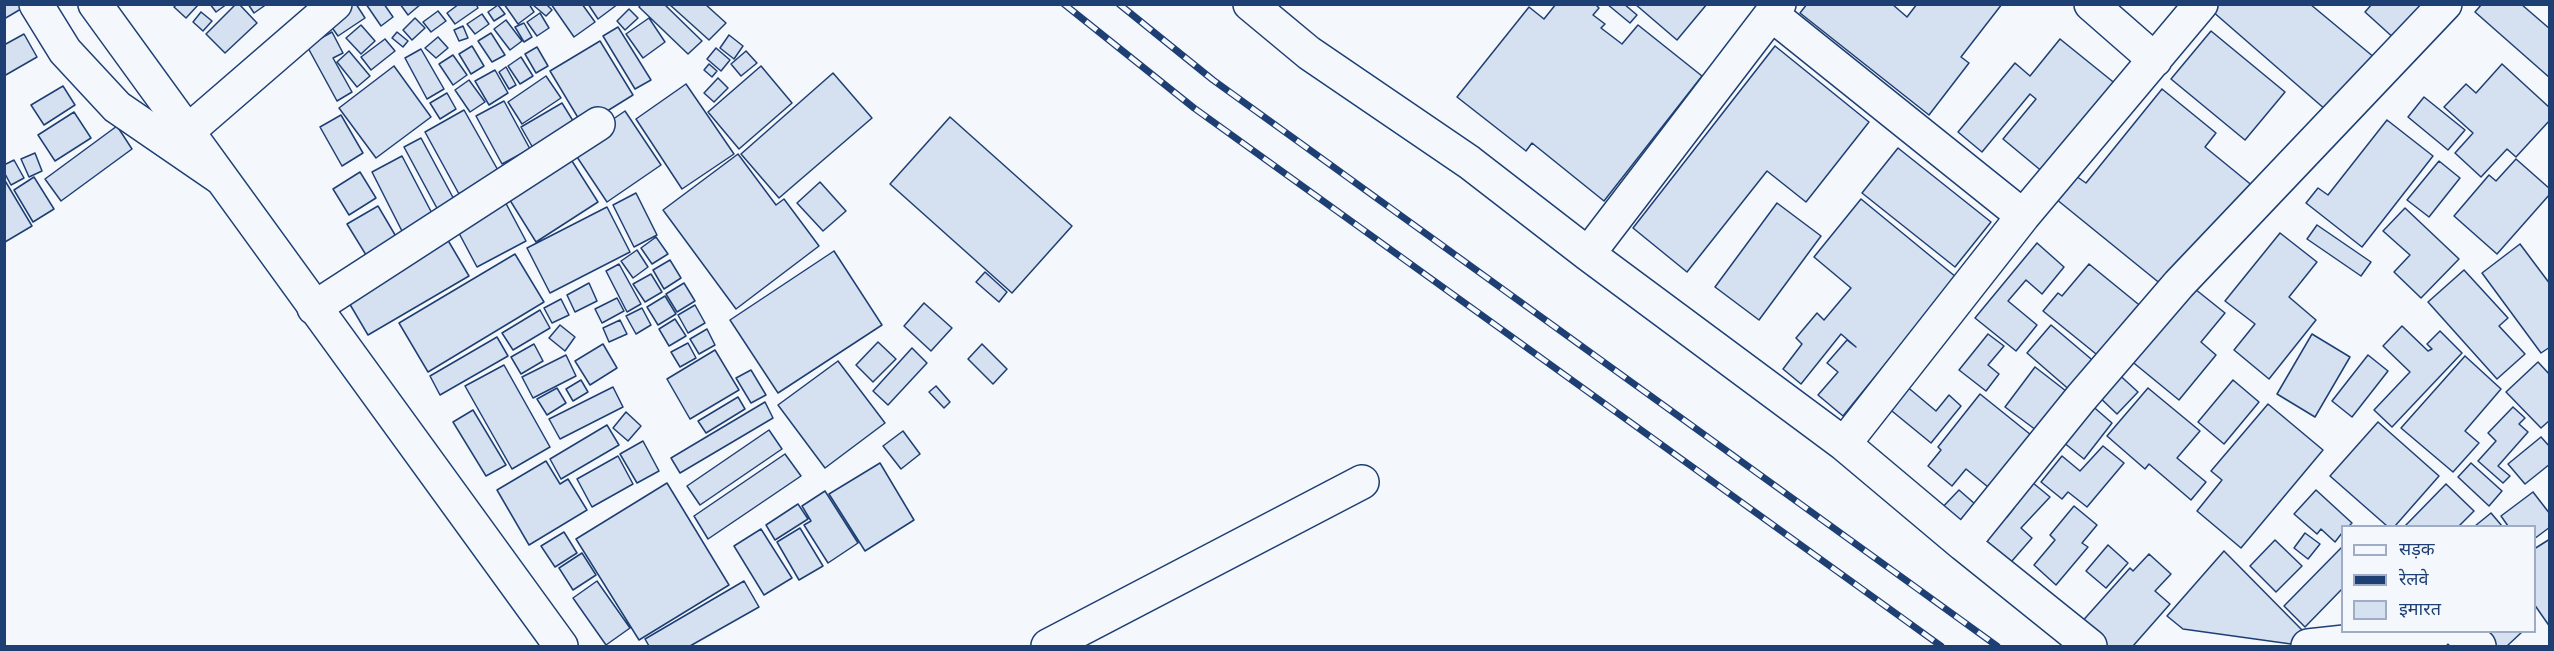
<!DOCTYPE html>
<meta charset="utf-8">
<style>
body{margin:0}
#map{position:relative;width:2554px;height:651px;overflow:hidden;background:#f4f7fb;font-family:"Fira Sans","Noto Sans Devanagari",sans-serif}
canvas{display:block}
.frame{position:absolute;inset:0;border:6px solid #1d3f73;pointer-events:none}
.legend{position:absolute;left:2341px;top:525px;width:195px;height:108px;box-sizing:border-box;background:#f4f7fb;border:2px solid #9eadc5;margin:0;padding:8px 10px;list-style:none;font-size:18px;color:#1d3f73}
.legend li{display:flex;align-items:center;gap:12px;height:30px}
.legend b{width:30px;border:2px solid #9eadc5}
</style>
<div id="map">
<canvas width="2554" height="651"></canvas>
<div class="frame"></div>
<ul class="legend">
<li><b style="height:8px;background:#f4f7fb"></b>सड़क</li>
<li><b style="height:8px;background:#1d3f73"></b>रेलवे</li>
<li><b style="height:16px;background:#d5e0f0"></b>इमारत</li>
</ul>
</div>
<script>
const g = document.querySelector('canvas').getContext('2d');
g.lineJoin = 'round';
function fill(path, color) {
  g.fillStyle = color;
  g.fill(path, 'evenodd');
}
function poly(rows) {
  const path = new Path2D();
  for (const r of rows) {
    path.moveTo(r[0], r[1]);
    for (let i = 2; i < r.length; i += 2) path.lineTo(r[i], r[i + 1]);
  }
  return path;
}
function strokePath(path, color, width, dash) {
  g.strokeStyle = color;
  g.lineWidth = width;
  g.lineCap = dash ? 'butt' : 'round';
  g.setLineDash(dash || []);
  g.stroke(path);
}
const building = poly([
 [4,4,25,4,26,6,4,19,4,4],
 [177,4,199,4,186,18,174,7,177,4],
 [210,4,227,4,216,12,210,4],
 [236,4,239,4,257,23,225,53,206,34,236,4],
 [248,4,267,4,254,13,248,4],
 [354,4,356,4,365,18,338,36,328,22,354,4],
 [366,4,384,4,393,17,381,26,366,4],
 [400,4,421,4,408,15,400,4],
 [459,4,476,4,478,8,455,24,447,13,459,4],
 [504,4,529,4,534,12,518,24,504,4],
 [546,4,552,10,546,16,533,5,546,4],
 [551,4,582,4,595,22,574,37,551,4],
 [588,4,618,4,598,19,588,4],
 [641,4,664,4,702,41,688,54,639,7,641,4],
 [669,4,705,4,726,23,709,40,669,4],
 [1556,4,1595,4,1599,8,1593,15,1605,24,1601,28,1622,44,1638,25,1702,76,1604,201,1532,143,1526,151,1457,97,1529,7,1544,19,1556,4],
 [1607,4,1624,4,1637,15,1630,23,1607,4],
 [1635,4,1707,4,1677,40,1635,4],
 [1807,4,1892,4,1907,17,1917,4,2002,4,1961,57,1969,63,1929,115,1800,13,1807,4],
 [2204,4,2310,4,2375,58,2326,110,2204,4],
 [2372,4,2429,4,2397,41,2365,12,2372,4],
 [2482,4,2521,4,2550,29,2550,78,2475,12,2482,4],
 [498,5,505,14,494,21,488,12,498,5],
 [629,9,638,18,625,30,617,21,629,9],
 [438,11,446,21,431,32,423,22,438,11],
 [201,12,212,21,203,31,193,22,201,12],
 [540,13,549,28,537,36,527,22,540,13],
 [482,14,489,24,475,34,467,24,482,14],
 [415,18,425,28,412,40,403,30,415,18],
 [649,18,665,42,643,58,626,34,649,18],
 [506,20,522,41,510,50,494,29,506,20],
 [524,23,532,37,524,42,515,27,524,23],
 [361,25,375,41,361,54,346,38,361,25],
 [463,26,468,38,459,41,454,30,463,26],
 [618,27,651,80,635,89,603,36,618,27],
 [2211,31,2285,92,2245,140,2171,79,2211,31],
 [332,32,343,53,333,58,352,92,337,101,307,46,332,32],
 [397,32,408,41,403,47,392,38,397,32],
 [491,33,505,55,492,62,478,41,491,33],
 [24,34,37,57,4,76,4,45,24,34],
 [729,35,743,46,734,59,720,48,729,35],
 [438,37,448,48,436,58,425,48,438,37],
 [385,39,395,51,371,70,361,57,385,39],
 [2060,39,2117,85,2044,173,2003,139,2036,99,2030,94,1982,152,1958,132,2015,63,2030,76,2060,39],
 [600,41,633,95,583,126,550,71,600,41],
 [472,46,484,66,471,74,459,54,472,46],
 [1775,46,1869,122,1806,202,1767,171,1687,272,1633,228,1775,46],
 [537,47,548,66,536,73,525,54,537,47],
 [716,48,730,60,721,71,707,59,716,48],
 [421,49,444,89,427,99,405,58,421,49],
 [349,51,370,76,357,87,337,62,349,51],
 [746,51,757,63,741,76,731,64,746,51],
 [453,55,467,75,453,85,439,64,453,55],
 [521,57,533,76,520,84,508,66,521,57],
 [709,64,717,71,712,77,704,70,709,64],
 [2502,64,2550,108,2550,120,2516,157,2507,149,2481,177,2455,153,2473,133,2444,107,2466,84,2476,93,2502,64],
 [394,66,431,117,376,158,339,108,394,66],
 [761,66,792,103,739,149,708,112,761,66],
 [506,67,516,85,509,89,499,72,506,67],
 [495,70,508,93,489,105,475,81,495,70],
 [833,73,872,118,779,198,741,154,833,73],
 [546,76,561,98,522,124,508,102,546,76],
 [718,78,728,88,714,102,704,93,718,78],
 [469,80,485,102,470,112,455,90,469,80],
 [686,84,734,154,682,189,636,119,686,84],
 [63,86,75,105,44,125,31,105,63,86],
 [2162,89,2216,133,2205,147,2254,187,2162,285,2056,199,2076,176,2086,183,2162,89],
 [447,93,456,109,440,119,430,103,447,93],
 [2424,97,2465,130,2448,150,2408,117,2424,97],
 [504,101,530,149,502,164,476,116,504,101],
 [562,103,575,124,533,148,521,127,562,103],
 [464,110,499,172,459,194,425,132,464,110],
 [625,111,661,165,607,202,571,148,625,111],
 [74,112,91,138,55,161,38,135,74,112],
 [341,115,363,153,342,166,320,127,341,115],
 [950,117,1072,226,1012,293,890,184,950,117],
 [2387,120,2433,156,2362,247,2306,203,2318,188,2328,195,2387,120],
 [117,126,132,149,61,201,45,179,117,126],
 [421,138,456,203,439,212,404,147,421,138],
 [1898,148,1991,222,1955,267,1862,193,1898,148],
 [565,150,598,202,536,242,503,189,565,150],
 [35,153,42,171,29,177,21,159,35,153],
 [738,154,776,205,784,199,819,246,736,309,663,210,738,154],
 [402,156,436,221,405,237,372,172,402,156],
 [2516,159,2550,189,2550,194,2497,254,2454,216,2489,175,2496,181,2516,159],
 [14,160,24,178,11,185,4,172,4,165,14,160],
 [2439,161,2460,178,2429,217,2407,200,2439,161],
 [360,172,376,198,349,215,333,189,360,172],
 [34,177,54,209,33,222,14,190,34,177],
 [4,179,32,226,5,242,4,242,4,179],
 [820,182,846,211,823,231,797,203,820,182],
 [636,193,657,235,634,247,613,205,636,193],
 [502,196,526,241,477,267,453,222,502,196],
 [1861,199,1956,277,1843,416,1818,395,1838,372,1827,363,1847,340,1856,347,1841,334,1801,384,1783,369,1802,344,1796,338,1817,313,1824,320,1851,288,1814,257,1861,199],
 [1777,203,1821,236,1759,320,1715,287,1777,203],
 [378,206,401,245,371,263,347,224,378,206],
 [607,207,630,252,550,293,527,248,607,207],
 [2405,208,2459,259,2421,298,2394,272,2410,255,2383,231,2405,208],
 [2317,225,2371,262,2361,276,2307,239,2317,225],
 [2280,233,2317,262,2289,297,2316,320,2269,379,2234,350,2255,324,2225,301,2280,233],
 [446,237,469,276,368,335,345,296,446,237],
 [656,237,668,254,652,264,641,248,656,237],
 [2037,243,2064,267,2042,294,2026,280,2008,301,2037,325,2016,351,1975,318,2037,243],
 [2520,244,2550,284,2550,347,2541,353,2482,273,2520,244],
 [637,250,648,267,633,278,621,261,637,250],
 [834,251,882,325,778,393,730,320,834,251],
 [515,254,544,302,428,372,399,323,515,254],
 [670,260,681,278,664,289,653,270,670,260],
 [619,264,641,304,627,312,606,271,619,264],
 [2089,264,2143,308,2101,358,2043,311,2058,293,2062,296,2089,264],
 [2464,270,2508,318,2499,326,2525,354,2497,379,2428,302,2464,270],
 [985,272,1007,292,999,302,976,282,985,272],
 [651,274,662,292,645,302,633,284,651,274],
 [2185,281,2225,313,2201,342,2216,355,2179,400,2124,355,2185,281],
 [589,283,597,301,575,312,567,295,589,283],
 [684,283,695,301,677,312,666,294,684,283],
 [665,296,676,314,658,325,647,307,665,296],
 [617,298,624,311,602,323,595,309,617,298],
 [561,299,569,315,552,323,544,308,561,299],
 [924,303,952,328,931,351,904,326,924,303],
 [695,305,705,323,688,333,678,315,695,305],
 [642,308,651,325,636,334,626,316,642,308],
 [540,310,550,328,513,350,502,333,540,310],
 [675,319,686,336,669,346,659,329,675,319],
 [620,320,627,334,609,342,603,328,620,320],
 [560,325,575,337,565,351,549,338,560,325],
 [2051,325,2097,364,2072,392,2027,353,2051,325],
 [2402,326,2428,351,2432,349,2427,344,2440,331,2462,353,2392,427,2374,410,2410,372,2383,346,2402,326],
 [707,329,715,345,699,354,690,339,707,329],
 [1988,334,2004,346,1988,365,1999,374,1986,391,1959,370,1988,334],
 [2312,334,2350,357,2315,417,2277,394,2312,334],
 [497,337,508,356,440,395,430,376,497,337],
 [878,342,896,359,873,382,856,365,878,342],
 [688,343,696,358,680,367,671,352,688,343],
 [534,344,543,361,521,374,511,357,534,344],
 [603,344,617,368,590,385,575,361,603,344],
 [982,344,1007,369,993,384,968,359,982,344],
 [912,348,927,363,888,405,873,391,912,348],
 [715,350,739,390,690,419,667,379,715,350],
 [566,355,576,376,533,398,522,377,566,355],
 [2368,355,2388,371,2352,417,2332,401,2368,355],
 [2465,356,2501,389,2465,431,2479,443,2453,472,2401,428,2465,356],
 [838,361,885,423,825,468,778,405,838,361],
 [2538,362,2550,375,2550,420,2541,428,2506,392,2538,362],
 [504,365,550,447,512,469,465,386,504,365],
 [2035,367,2066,391,2036,430,2005,407,2035,367],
 [751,370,766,395,751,403,736,378,751,370],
 [2114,370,2138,392,2117,414,2094,392,2114,370],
 [581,380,588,392,573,401,566,389,581,380],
 [2233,380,2259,402,2224,444,2198,422,2233,380],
 [1905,385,1936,411,1949,395,1961,406,1931,443,1887,407,1905,385],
 [936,386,950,402,944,408,929,392,936,386],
 [613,387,623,407,560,439,549,419,613,387],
 [557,388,566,403,547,415,537,399,557,388],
 [2148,388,2200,431,2177,458,2206,482,2191,500,2149,464,2145,469,2107,436,2148,388],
 [1980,394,2041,443,1999,496,1966,469,1952,486,1928,466,1941,450,1938,447,1980,394],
 [738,397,745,409,706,433,698,421,738,397],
 [765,402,773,418,680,473,671,458,765,402],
 [2089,403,2112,423,2084,459,2063,442,2089,403],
 [2268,404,2323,450,2241,548,2197,511,2222,480,2211,471,2268,404],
 [2513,407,2525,418,2519,424,2528,432,2498,466,2510,476,2503,483,2478,461,2496,441,2488,433,2513,407],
 [473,410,506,465,486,476,453,422,473,410],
 [626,412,641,426,628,441,613,428,626,412],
 [2378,422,2439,476,2395,526,2387,526,2330,476,2378,422],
 [607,425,619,445,561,479,550,459,607,425],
 [769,430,782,449,700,505,687,486,769,430],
 [903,431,920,454,901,469,883,446,903,431],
 [2541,437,2550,447,2550,464,2525,484,2508,464,2541,437],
 [643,441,659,471,637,483,620,454,643,441],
 [2103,446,2124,463,2087,507,2068,492,2062,499,2041,482,2062,456,2080,471,2103,446],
 [785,454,801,476,708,539,694,516,785,454],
 [618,456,633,484,592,507,577,479,618,456],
 [546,461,560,484,568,479,587,510,529,545,497,490,546,461],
 [880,463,914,520,865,551,829,494,880,463],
 [2471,463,2502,491,2489,506,2458,477,2471,463],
 [667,483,729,585,639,640,576,539,667,483],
 [2033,483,2050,497,2021,528,2032,538,2005,569,1976,544,2003,513,2007,517,2014,508,2012,506,2033,483],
 [2446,484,2474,511,2459,526,2405,526,2446,484],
 [1959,490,1983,511,1962,535,1938,512,1959,490],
 [2316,490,2352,523,2349,526,2342,526,2342,533,2335,542,2321,529,2317,534,2294,514,2316,490],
 [825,491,858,543,828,563,804,525,811,521,802,506,825,491],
 [2533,492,2550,514,2550,527,2534,539,2534,526,2508,526,2501,516,2533,492],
 [798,504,808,519,775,540,766,525,798,504],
 [2074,506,2097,525,2082,543,2088,547,2056,585,2034,565,2055,540,2050,535,2074,506],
 [2491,513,2502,526,2475,526,2491,513],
 [800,528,823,566,799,580,777,542,800,528],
 [761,529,792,578,764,595,734,546,761,529],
 [564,532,577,553,555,567,541,546,564,532],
 [2305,533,2320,544,2308,559,2294,548,2305,533],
 [2550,539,2550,627,2534,604,2534,549,2550,539],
 [2275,540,2302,566,2276,592,2250,566,2275,540],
 [2108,545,2128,563,2106,588,2086,571,2108,545],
 [2342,547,2342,589,2305,627,2284,606,2342,547],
 [2224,551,2302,630,2291,644,2183,629,2167,616,2224,551],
 [582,553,596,575,573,590,559,568,582,553],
 [2149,554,2171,574,2155,591,2170,604,2133,646,2102,646,2079,625,2130,568,2133,571,2149,554],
 [597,581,630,628,606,645,573,598,597,581],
 [744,581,759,607,690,646,649,646,645,639,744,581],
 [2472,632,2522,632,2507,646,2487,646,2472,632]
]);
fill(building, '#d5e0f0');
strokePath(building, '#1d3f73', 1.5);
const street = poly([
 [36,4,65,51,117,107,219,177],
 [1250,4,1309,53,1469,162,1588,254,1844,444,1963,544,2081,398,2179,284,2445,4],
 [2091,4,2155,60],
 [1771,14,2023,216],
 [187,132,335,4],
 [1588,254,1779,4],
 [314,308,598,124],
 [1844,444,2023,216,2201,4],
 [1963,544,2090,646],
 [2460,632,2479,646],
 [1048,646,1362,482],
 [2308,646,2436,632]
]);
const secondary = poly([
 [95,4,561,646]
]);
strokePath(street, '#1d3f73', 36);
strokePath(secondary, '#1d3f73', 36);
strokePath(street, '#f4f7fb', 33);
strokePath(secondary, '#f4f7fb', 33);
const rail = poly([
 [1064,4,1194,108,1941,646],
 [1119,4,1213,80,1997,646]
]);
strokePath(rail, '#1d3f73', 7);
strokePath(rail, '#f4f7fb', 4.5, [14]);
</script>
